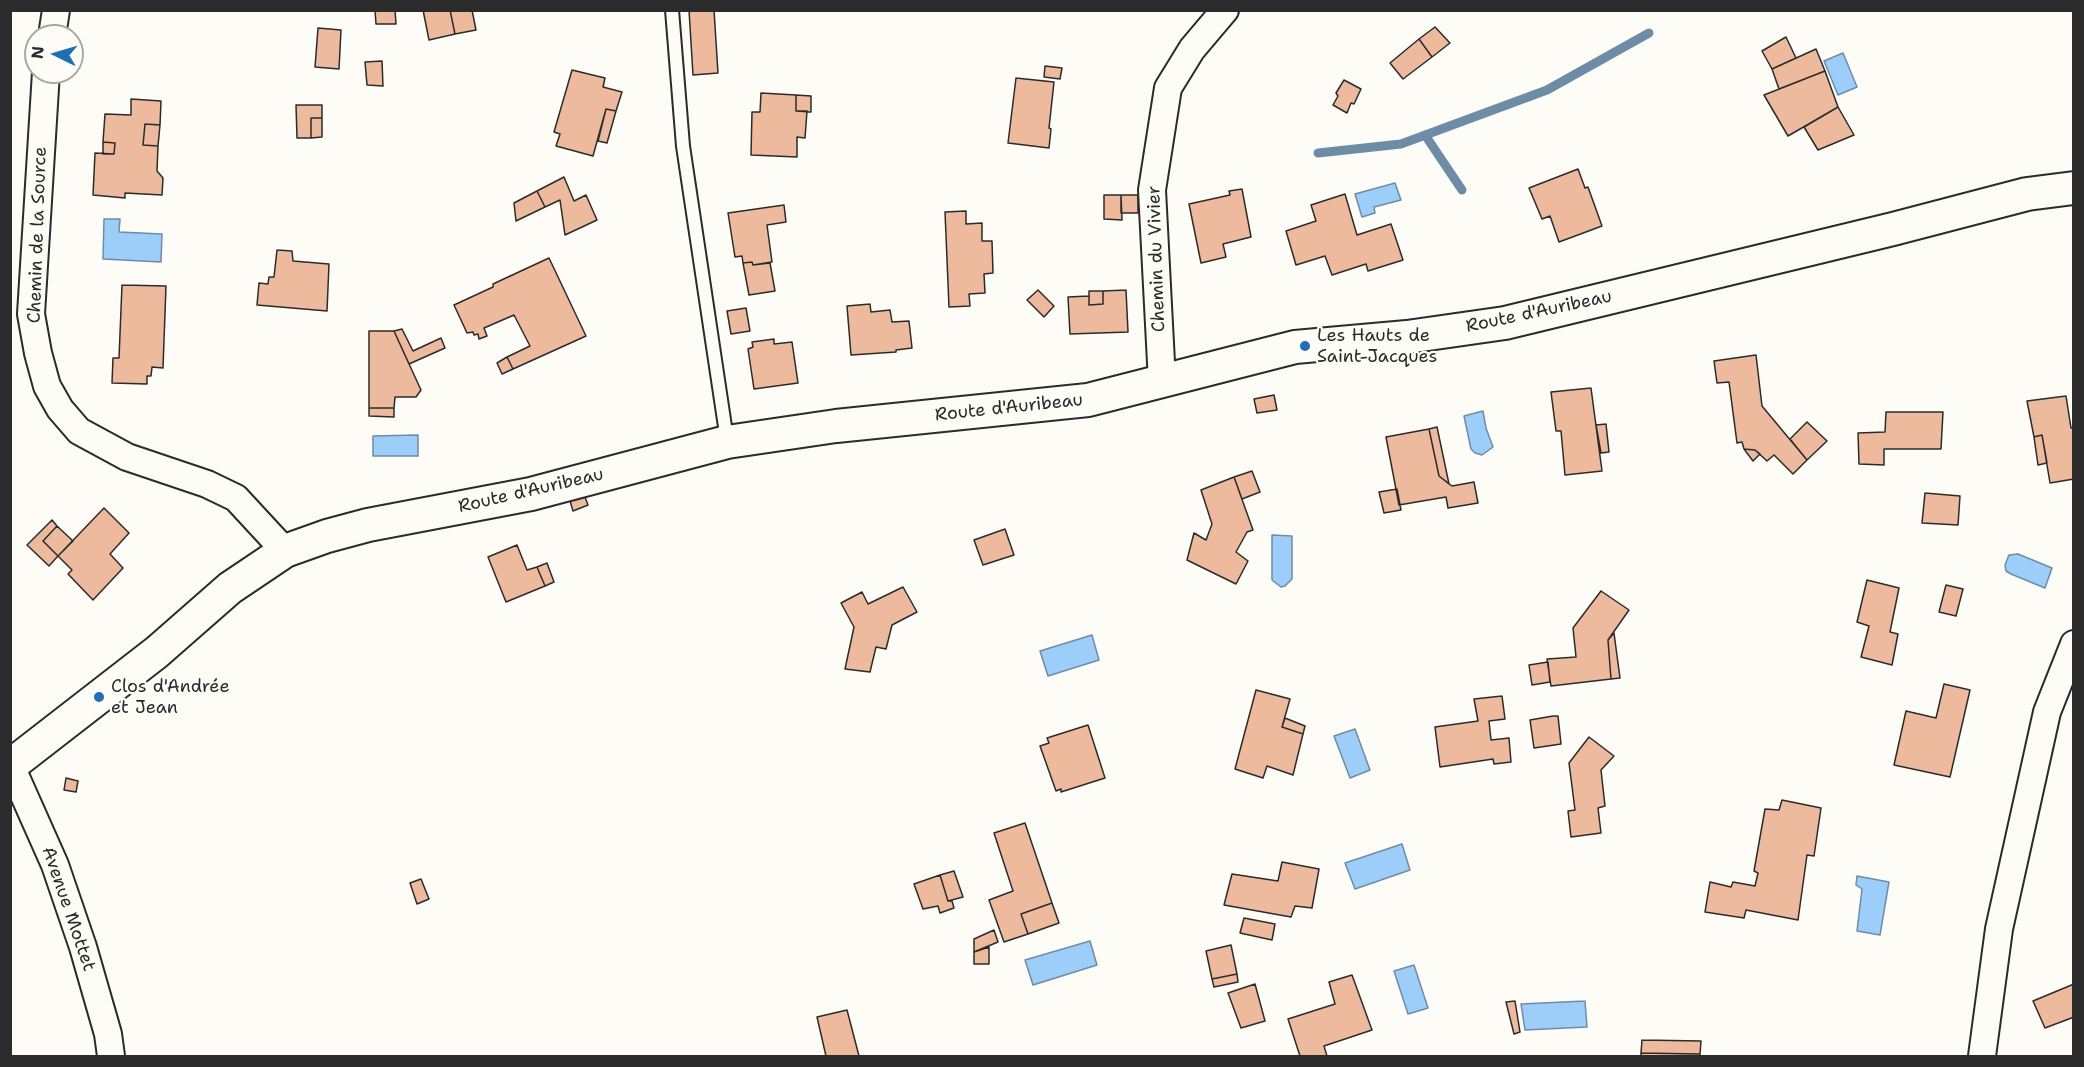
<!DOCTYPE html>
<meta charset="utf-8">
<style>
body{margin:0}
#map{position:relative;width:2084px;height:1067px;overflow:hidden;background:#fdfcf7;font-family:"Shantell Sans",sans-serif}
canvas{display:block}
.frame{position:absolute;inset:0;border:12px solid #2b2b2b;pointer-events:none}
.north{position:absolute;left:24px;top:24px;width:60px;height:60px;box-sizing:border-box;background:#fdfcf7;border:2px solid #a9a8a5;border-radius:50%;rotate:275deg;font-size:16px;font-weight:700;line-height:24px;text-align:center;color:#2b2b2b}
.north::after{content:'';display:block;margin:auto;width:21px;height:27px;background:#1f6fb2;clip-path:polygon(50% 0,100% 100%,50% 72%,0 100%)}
</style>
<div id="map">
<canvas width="2084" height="1067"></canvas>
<div class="frame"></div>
<div class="north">N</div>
</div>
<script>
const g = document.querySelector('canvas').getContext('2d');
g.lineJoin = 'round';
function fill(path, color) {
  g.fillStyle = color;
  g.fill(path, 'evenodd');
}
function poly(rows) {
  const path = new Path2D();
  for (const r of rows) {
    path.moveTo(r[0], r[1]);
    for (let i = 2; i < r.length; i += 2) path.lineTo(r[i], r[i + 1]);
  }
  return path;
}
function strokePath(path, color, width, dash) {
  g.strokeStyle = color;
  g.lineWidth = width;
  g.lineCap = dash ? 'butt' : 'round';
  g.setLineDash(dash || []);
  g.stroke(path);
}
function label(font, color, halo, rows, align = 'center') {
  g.font = font + ' "Shantell Sans",sans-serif';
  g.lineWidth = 4.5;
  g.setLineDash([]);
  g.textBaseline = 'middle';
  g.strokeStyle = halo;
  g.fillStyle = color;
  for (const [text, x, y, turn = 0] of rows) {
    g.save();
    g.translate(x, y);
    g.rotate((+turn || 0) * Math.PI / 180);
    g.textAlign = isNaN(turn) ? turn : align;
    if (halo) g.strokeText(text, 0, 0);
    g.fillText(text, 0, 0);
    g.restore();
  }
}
const water = poly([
 [1843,53,1857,87,1838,95,1824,61,1843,53],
 [1395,183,1401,200,1374,207,1375,213,1362,217,1355,194,1395,183],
 [104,219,120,219,119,232,162,234,161,262,103,259,104,219],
 [1483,411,1486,428,1493,447,1482,455,1475,453,1471,449,1464,416,1483,411],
 [418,435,418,456,373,456,373,436,418,435],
 [1272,535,1292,536,1292,579,1285,586,1281,587,1272,580,1272,535],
 [2018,554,2052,568,2045,588,2011,574,2006,571,2005,565,2009,555,2018,554],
 [1092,635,1099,660,1048,676,1040,651,1092,635],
 [1355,729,1370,770,1350,778,1334,736,1355,729],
 [1402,844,1410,870,1355,889,1345,863,1402,844],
 [1857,876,1889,882,1880,935,1857,931,1862,889,1856,885,1857,876],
 [1090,941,1097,965,1033,985,1025,960,1090,941],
 [1414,965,1428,1008,1408,1014,1394,971,1414,965],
 [1585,1001,1587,1027,1525,1030,1521,1004,1585,1001]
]);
fill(water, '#9dcdf9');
strokePath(water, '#6f8ca7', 1.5);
strokePath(poly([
 [1425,135,1462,190],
 [1318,153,1401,144,1547,90,1649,33]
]), '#6f8ca7', 9);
const building = poly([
 [375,10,395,10,396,24,376,24,375,10],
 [423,10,450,10,455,34,429,40,423,10],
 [450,10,472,10,476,30,455,34,450,10],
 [689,10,714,10,718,73,693,75,689,10],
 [1435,27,1450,43,1432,57,1419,39,1435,27],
 [318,28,341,30,339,69,315,67,318,28],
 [1786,37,1796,58,1772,69,1762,51,1786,37],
 [1419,39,1432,57,1403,79,1390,63,1419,39],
 [1816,49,1825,71,1779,89,1772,69,1816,49],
 [382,61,383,86,367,85,365,62,382,61],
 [1045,66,1062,68,1060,79,1044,77,1045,66],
 [572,70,605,78,603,87,622,92,616,111,606,109,593,156,556,146,560,134,554,132,572,70],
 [1825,71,1838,107,1788,136,1764,95,1825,71],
 [1016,78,1054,82,1049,128,1051,129,1049,148,1008,143,1016,78],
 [1344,80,1361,89,1354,104,1351,103,1347,113,1333,105,1338,96,1336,93,1344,80],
 [761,93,796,95,796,111,807,111,805,138,797,137,797,157,751,155,752,112,760,112,761,93],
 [796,95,811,96,811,112,796,111,796,95],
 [131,99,161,101,160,125,145,124,143,145,158,146,157,171,163,178,162,195,125,193,125,198,93,195,95,153,114,154,115,143,103,142,105,114,131,115,131,99],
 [296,105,322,105,322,118,311,118,311,138,297,138,296,105],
 [1838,107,1854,135,1818,150,1804,127,1838,107],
 [606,109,616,111,607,143,598,141,606,109],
 [311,118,322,118,322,137,311,138,311,118],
 [145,124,160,125,158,146,143,145,145,124],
 [103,142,115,143,114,154,103,154,103,142],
 [1578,169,1585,188,1588,187,1602,226,1559,242,1550,216,1542,219,1529,188,1578,169],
 [564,177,574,201,586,195,597,220,565,235,560,200,545,207,537,191,564,177],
 [1242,189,1251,237,1223,244,1226,257,1201,263,1189,204,1230,195,1229,191,1242,189],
 [537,191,545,207,516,221,514,203,537,191],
 [1345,194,1357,235,1391,224,1403,260,1368,271,1366,264,1332,275,1325,256,1296,265,1286,231,1316,221,1311,205,1345,194],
 [1104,195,1121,195,1122,220,1104,219,1104,195],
 [1121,195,1138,195,1138,213,1121,213,1121,195],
 [784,205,786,222,767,225,772,262,753,265,752,262,743,263,742,256,735,257,728,213,784,205],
 [966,211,966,224,982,223,982,241,992,241,993,273,984,274,985,293,969,294,970,306,949,307,945,212,966,211],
 [277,250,292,251,293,261,329,264,327,311,257,305,259,283,268,284,269,277,274,277,277,250],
 [549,258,586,336,513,369,507,357,530,346,514,315,484,328,487,336,479,339,478,334,474,335,473,332,467,333,454,305,493,287,493,284,549,258],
 [752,262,753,265,770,263,775,291,749,295,743,263,752,262],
 [122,285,166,286,163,368,152,367,151,376,147,376,147,384,112,383,113,358,119,358,122,285],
 [1038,290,1054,306,1044,317,1027,300,1038,290],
 [1126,290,1128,332,1070,334,1068,297,1089,296,1089,305,1103,304,1103,291,1126,290],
 [1089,291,1103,291,1103,304,1089,305,1089,291],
 [870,304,871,312,890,310,892,322,909,321,912,348,896,350,896,352,851,355,847,306,870,304],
 [746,308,750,331,731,334,727,311,746,308],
 [402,329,413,351,441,338,445,348,409,364,394,331,402,329],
 [369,331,394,331,421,390,416,397,395,397,394,408,369,408,369,331],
 [774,339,774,344,792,342,798,383,754,389,748,349,753,347,752,342,774,339],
 [1756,355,1762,406,1807,460,1793,474,1774,455,1767,461,1755,450,1744,449,1742,442,1737,443,1729,382,1717,383,1714,361,1756,355],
 [507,357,513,369,502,374,497,363,507,357],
 [1591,388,1602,471,1565,475,1561,431,1556,431,1551,392,1591,388],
 [1274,395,1277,410,1257,413,1254,399,1274,395],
 [2066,396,2071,428,2074,428,2074,479,2050,483,2042,435,2034,437,2027,401,2066,396],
 [369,408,394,408,394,417,369,416,369,408],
 [1886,412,1943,412,1941,449,1884,449,1884,465,1859,464,1858,433,1885,432,1886,412],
 [1807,422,1827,441,1807,460,1790,439,1807,422],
 [1606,424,1609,452,1601,453,1596,425,1606,424],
 [1437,427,1449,484,1439,476,1429,429,1437,427],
 [1429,429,1439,476,1452,486,1474,482,1478,503,1448,508,1446,497,1399,505,1386,437,1429,429],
 [2042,435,2047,463,2038,465,2034,437,2042,435],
 [1744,449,1755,450,1760,454,1753,461,1744,449],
 [1252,471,1260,492,1242,499,1234,477,1252,471],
 [1234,477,1253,530,1247,532,1236,552,1248,561,1236,584,1187,560,1194,533,1206,540,1212,524,1201,490,1234,477],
 [1397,489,1401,510,1384,513,1379,492,1397,489],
 [1925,493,1960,496,1958,525,1922,523,1925,493],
 [585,497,588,505,573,511,570,501,585,497],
 [104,508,129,533,110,554,123,568,93,600,68,574,72,570,58,556,104,508],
 [52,520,57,526,43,541,58,556,49,566,27,545,52,520],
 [57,526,73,541,58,556,43,541,57,526],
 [1005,529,1014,555,983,565,974,540,1005,529],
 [517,545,527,570,537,567,545,586,506,602,488,557,517,545],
 [547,563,554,582,545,586,537,567,547,563],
 [1867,580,1899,588,1890,632,1898,634,1892,665,1861,657,1869,626,1857,622,1867,580],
 [1946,585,1963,589,1956,616,1939,612,1946,585],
 [903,587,917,612,892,625,886,649,876,647,870,672,845,669,854,627,841,603,862,592,868,604,903,587],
 [1601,591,1629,610,1608,640,1611,679,1551,686,1547,659,1576,657,1573,628,1601,591],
 [1614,633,1620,678,1611,679,1608,640,1614,633],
 [1548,662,1550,682,1532,685,1529,665,1548,662],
 [1944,684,1970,690,1950,777,1894,765,1906,711,1936,718,1944,684],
 [1256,690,1290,699,1282,727,1303,734,1293,775,1267,766,1263,778,1235,769,1256,690],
 [1502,696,1505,719,1489,721,1491,740,1509,738,1511,762,1494,764,1493,759,1440,767,1435,727,1478,721,1474,699,1502,696],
 [1553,716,1558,716,1561,744,1534,748,1530,720,1553,716],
 [1285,718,1305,726,1303,734,1282,727,1285,718],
 [1088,725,1105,778,1061,792,1061,789,1056,791,1040,746,1049,743,1047,738,1088,725],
 [1589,737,1614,756,1601,770,1605,806,1598,808,1601,833,1571,837,1568,811,1575,810,1569,763,1589,737],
 [66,778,78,781,76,792,64,790,66,778],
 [1782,800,1821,808,1814,856,1807,855,1798,920,1746,910,1744,918,1705,912,1710,882,1731,887,1733,882,1755,886,1758,873,1754,871,1765,809,1779,810,1782,800],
 [1025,823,1052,903,1021,914,1028,934,1004,942,989,900,1013,891,994,833,1025,823],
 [1282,862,1319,869,1312,908,1295,906,1291,917,1224,905,1232,874,1278,881,1282,862],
 [954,871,963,897,948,901,940,875,954,871],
 [940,875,948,901,952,901,954,908,940,913,938,906,923,909,914,884,940,875],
 [421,879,429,899,417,904,410,883,421,879],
 [1052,903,1059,923,1028,934,1021,914,1052,903],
 [1244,918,1275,924,1272,940,1240,933,1244,918],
 [994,930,998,942,974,952,974,939,994,930],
 [1231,945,1237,974,1212,979,1206,951,1231,945],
 [989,947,989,964,974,964,974,952,989,947],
 [1237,974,1238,982,1214,987,1212,979,1237,974],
 [1352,975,1372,1030,1324,1046,1327,1056,1300,1056,1288,1019,1335,1004,1329,982,1352,975],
 [1255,984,1265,1021,1241,1028,1228,993,1255,984],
 [2074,984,2074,1017,2045,1028,2033,1001,2074,984],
 [1515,1001,1520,1032,1514,1034,1506,1002,1515,1001],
 [847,1010,859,1056,826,1056,817,1017,847,1010],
 [1642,1040,1701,1041,1700,1054,1641,1053,1642,1040],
 [1641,1053,1700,1054,1700,1056,1641,1056,1641,1053]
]);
fill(building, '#edba9e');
strokePath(building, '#2b2b2b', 1.5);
const service = poly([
 [672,10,683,146,727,440]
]);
const minor = poly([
 [52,36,56,10],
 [46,72,31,314,38,353,47,386,60,409,79,431,127,457,207,484,236,498,285,551],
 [1162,382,1152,190,1168,88,1192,49,1225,10],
 [11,766,55,865,83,947,108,1034,111,1056],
 [1982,1056,1999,929,2047,712,2074,644]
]);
const tertiary = poly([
 [10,766,157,652,230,588,285,551,327,536,368,525,531,494,727,442,836,426,1088,400,1295,347,1407,337,1505,323,1893,229,2027,194,2074,188]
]);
strokePath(service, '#2b2b2b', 16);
strokePath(minor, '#2b2b2b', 30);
strokePath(tertiary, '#2b2b2b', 36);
strokePath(service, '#fdfcf7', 12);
strokePath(minor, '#fdfcf7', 26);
strokePath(tertiary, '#fdfcf7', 32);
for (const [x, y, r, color] of [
 [1305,346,6,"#1f6fb2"],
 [99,697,6,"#1f6fb2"]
]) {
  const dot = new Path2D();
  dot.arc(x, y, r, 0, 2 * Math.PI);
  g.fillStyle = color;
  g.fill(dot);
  strokePath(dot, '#fdfcf7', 2);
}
label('18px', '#2b2b2b', '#fdfcf7', [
 ["Chemin de la Source",38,235,-88],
 ["Chemin du Vivier",1157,259,-92],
 ["Route d'Auribeau",1539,312,-12],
 ["Route d'Auribeau",1009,408,-6],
 ["Route d'Auribeau",531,491,-13],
 ["Avenue Mottet",68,909,71]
]);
label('18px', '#2b2b2b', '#fdfcf7', [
 ["Les Hauts de",1317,336],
 ["Saint-Jacques",1317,357],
 ["Clos d'Andrée",111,687],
 ["et Jean",111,708]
], 'left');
</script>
